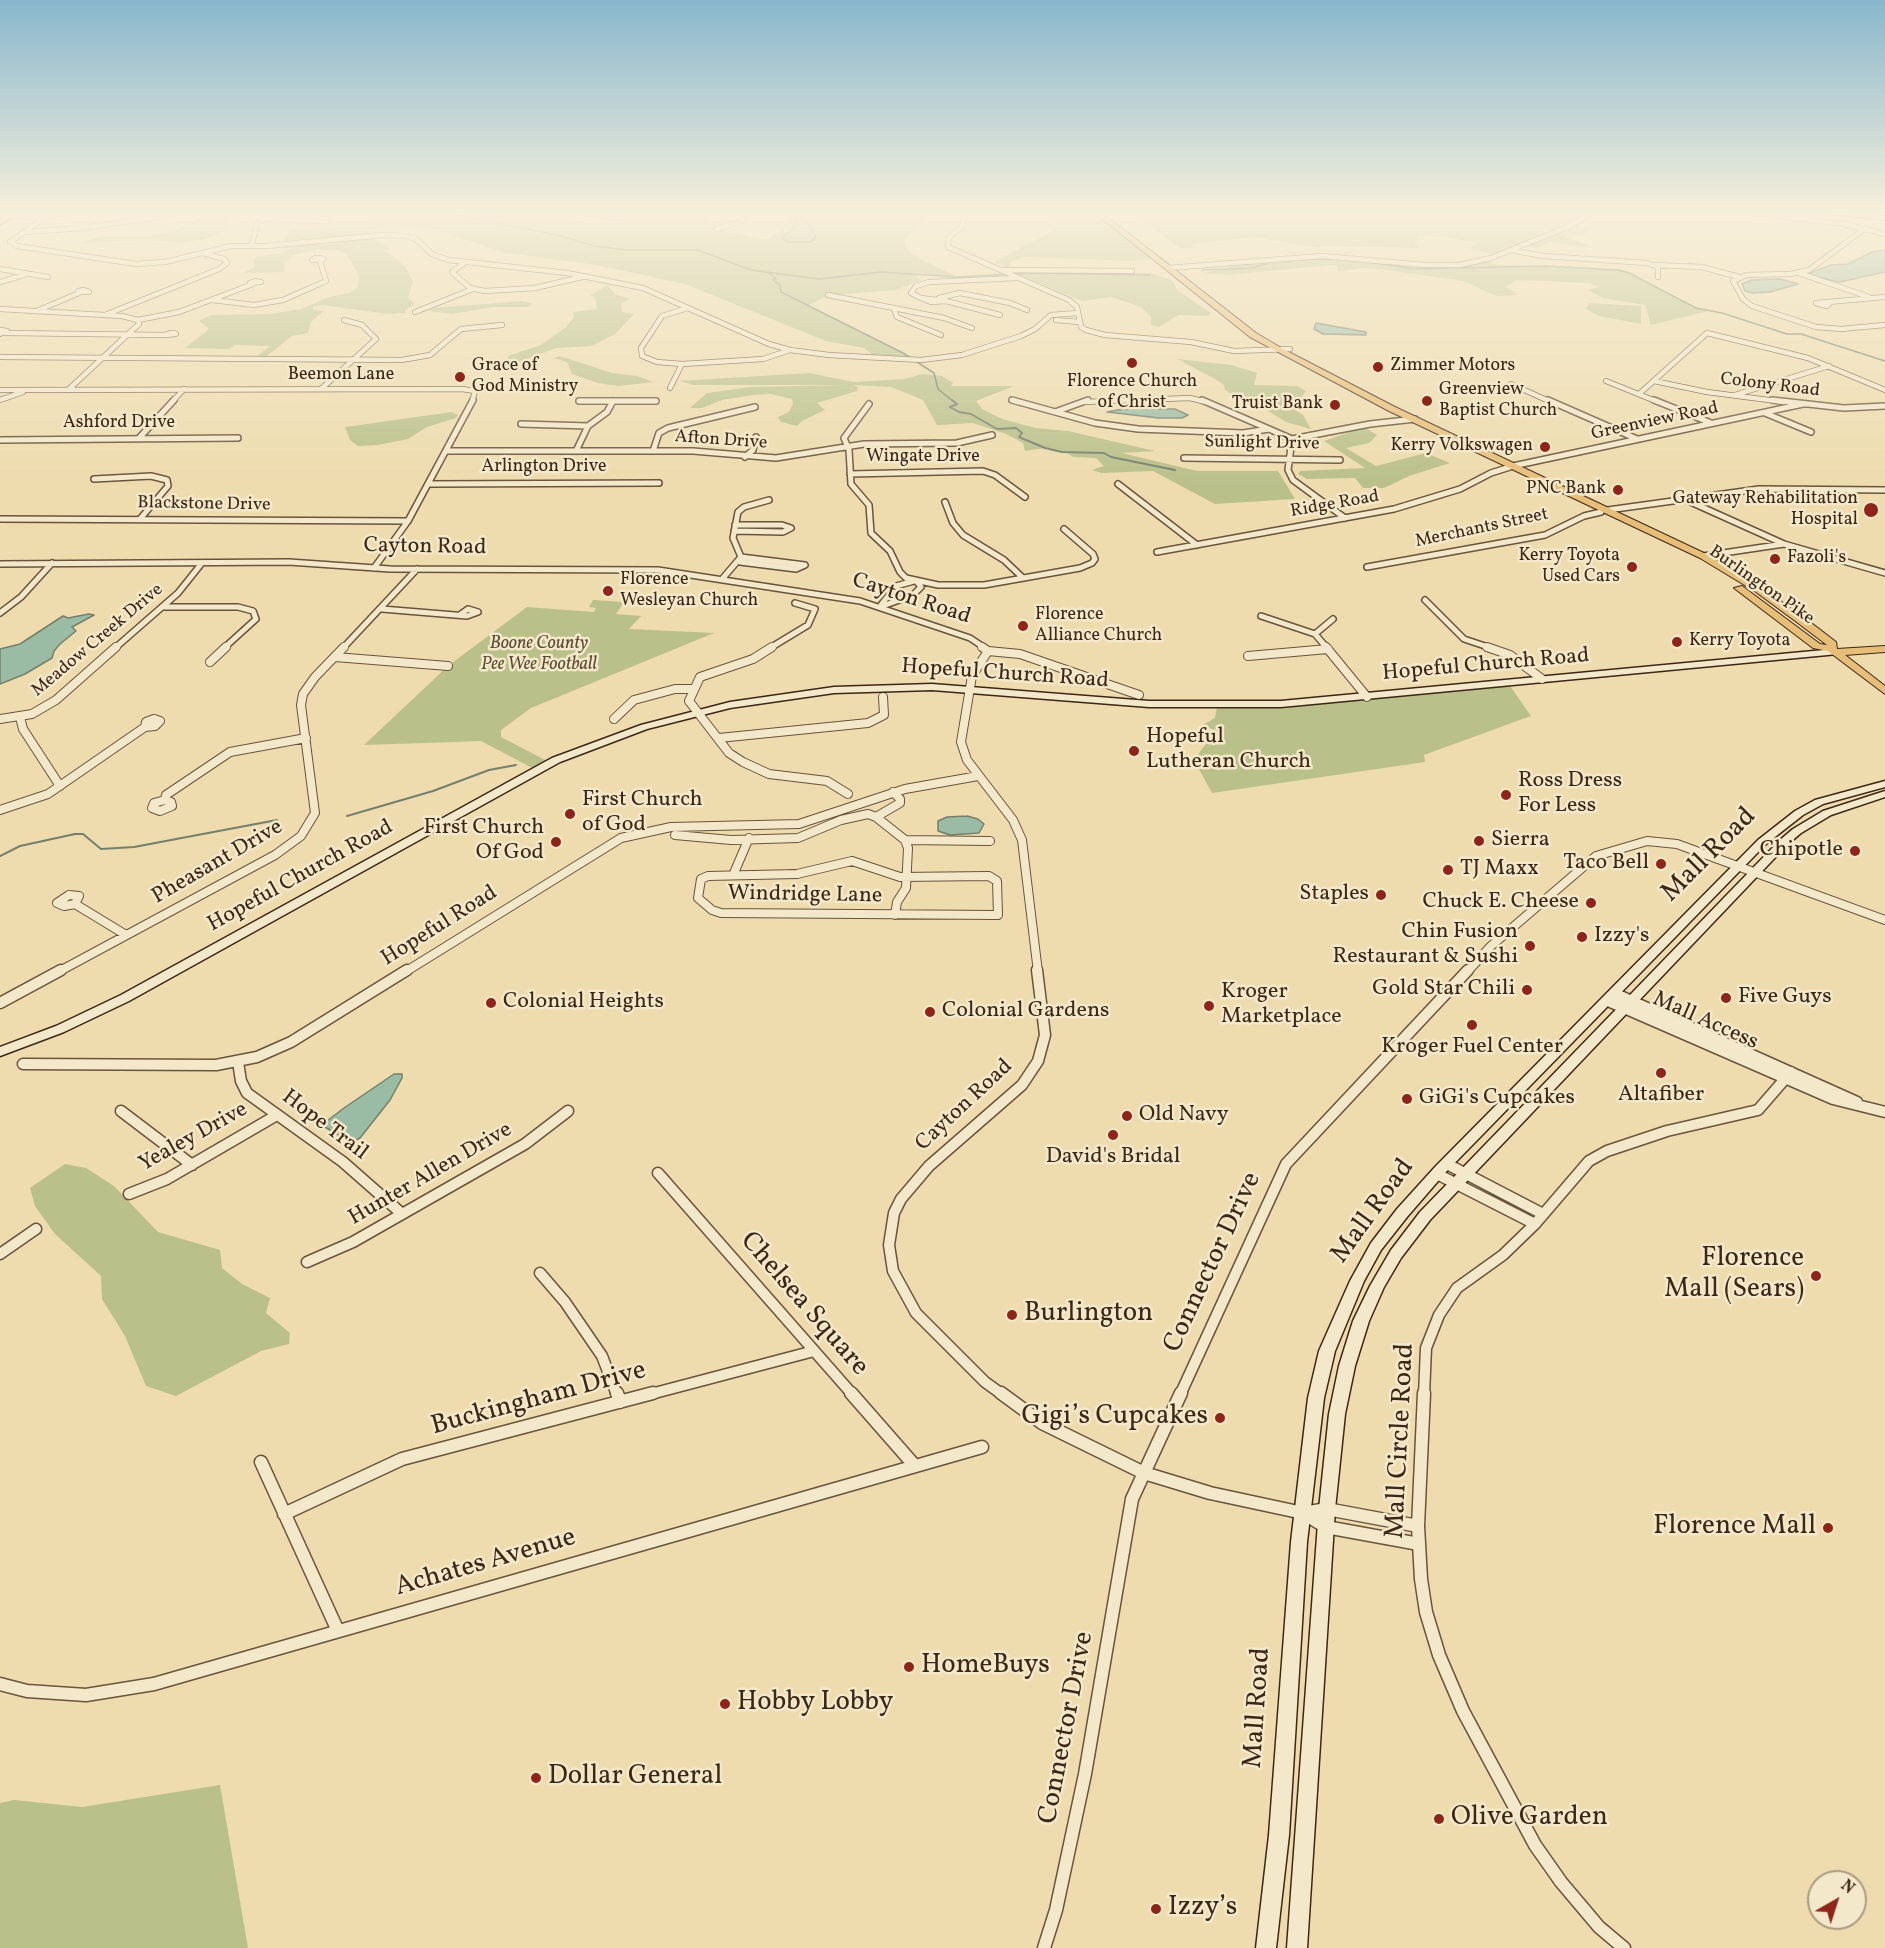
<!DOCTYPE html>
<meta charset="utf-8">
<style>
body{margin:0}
#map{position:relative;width:1885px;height:1948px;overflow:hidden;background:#eedcae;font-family:Vollkorn,serif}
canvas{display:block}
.north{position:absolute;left:1807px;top:1870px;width:60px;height:60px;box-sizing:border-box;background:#f4e8ca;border:2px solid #ab9b82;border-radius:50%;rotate:39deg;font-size:16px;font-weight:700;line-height:24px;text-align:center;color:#3d2717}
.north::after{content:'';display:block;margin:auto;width:21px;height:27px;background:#8f2418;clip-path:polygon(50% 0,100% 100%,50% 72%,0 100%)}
</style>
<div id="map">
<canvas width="1885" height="1948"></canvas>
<div class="north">N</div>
</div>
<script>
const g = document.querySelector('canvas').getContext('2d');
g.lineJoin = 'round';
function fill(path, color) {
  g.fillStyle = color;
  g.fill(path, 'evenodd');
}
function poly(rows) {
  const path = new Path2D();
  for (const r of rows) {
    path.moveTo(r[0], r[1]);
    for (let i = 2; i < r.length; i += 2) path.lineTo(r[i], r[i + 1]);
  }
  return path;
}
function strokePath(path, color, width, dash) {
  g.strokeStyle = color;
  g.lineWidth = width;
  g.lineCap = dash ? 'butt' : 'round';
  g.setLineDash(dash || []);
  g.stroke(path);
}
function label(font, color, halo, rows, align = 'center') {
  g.font = font + ' Vollkorn,serif';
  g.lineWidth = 5;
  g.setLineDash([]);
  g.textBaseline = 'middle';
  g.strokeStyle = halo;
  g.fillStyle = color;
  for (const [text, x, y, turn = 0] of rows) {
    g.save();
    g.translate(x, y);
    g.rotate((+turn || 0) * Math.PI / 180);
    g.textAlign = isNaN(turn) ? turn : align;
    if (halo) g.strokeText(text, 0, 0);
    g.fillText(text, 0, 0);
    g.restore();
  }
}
fill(poly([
 [213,212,243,212,229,221,230,226,223,233,205,239,181,243,149,240,80,243,102,236,150,236,173,231],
 [365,212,524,212,583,224,618,225,622,218,633,212,700,212,707,214,717,229,767,240,781,229,790,212,928,212,928,219,904,240,909,253,957,277,914,273,920,280,897,290,828,295,809,305,916,359,874,356,864,348,826,341,685,284,596,265,506,253,428,227,385,226,368,230,372,238,391,249,384,250,405,266,413,282,408,297,415,304,405,310,405,313,388,314,322,305,313,307,313,310,324,311,311,322,308,333,292,336,264,358,255,358,270,346,235,345,229,349,185,348,207,331,208,328,199,321,210,315,270,314,301,309,329,297,349,293,358,287,359,276,346,253,339,250,317,250,296,254,285,262,284,272,244,273,254,267,254,259,258,256,279,254,294,248,282,248,286,236,292,229,335,228,371,222],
 [1041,212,1097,212,1156,258,1133,261,1025,257,1011,261,1008,267,993,263,1048,233,1055,226,1056,219],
 [1139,212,1206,212,1250,217,1254,212,1399,215,1403,212,1595,212,1575,222,1578,227,1595,226,1584,234,1565,236,1594,248,1549,242,1537,248,1518,246,1498,255,1470,249,1476,243,1430,234,1418,236,1415,243,1419,248,1322,246,1319,248,1255,237,1192,244,1193,248,1179,248,1135,215],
 [1299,256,1435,265,1484,260,1497,265,1619,269,1633,273,1667,294,1698,308,1712,310,1651,325,1645,305,1603,298,1588,290,1599,287,1589,283,1517,280,1505,287,1519,295,1497,296,1463,281,1386,270,1362,268,1337,272,1338,266,1331,265,1227,275,1203,273,1261,260],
 [1027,271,1151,273,1173,281,1177,290,1211,313,1208,316,1178,315,1159,327,1151,325,1151,317,1141,307,1112,297,1082,301,1020,275],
 [607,285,615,294,630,299,621,303,622,312,634,314,615,334,592,346,556,348,517,363,507,361,508,356,541,345,566,327,574,317,573,312,597,309,595,296,590,296],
 [524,301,533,304,527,307,493,307,452,314,429,311,432,308],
 [1589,303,1641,306,1641,324,1599,316,1586,309],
 [560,356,612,373,637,376,653,382,619,386,598,383,572,374,567,362,554,358],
 [1177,359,1232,365,1257,373,1254,385,1297,386,1306,391,1300,399,1284,402,1303,415,1311,429,1286,422,1257,404,1243,402,1225,390,1224,385,1215,379],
 [809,373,854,382,904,379,922,374,942,376,953,383,951,386,1014,386,976,401,982,409,1002,419,1036,428,1068,431,1155,451,1122,453,1197,471,1278,471,1295,499,1215,504,1153,471,1102,473,1092,470,1104,466,1096,458,1073,457,1066,452,1045,448,1025,451,1023,443,1006,434,973,423,937,425,923,400,891,387,852,385,858,387,857,391,817,403,825,410,802,421,797,426,781,422,778,417,789,412,793,404,792,399,771,394,753,395,722,400,702,408,690,408,707,393,750,387,847,385,694,385,679,381],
 [452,412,458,415,456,418,427,427,408,439,378,445,358,446,350,440,345,427],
 [1364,427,1377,435,1369,443,1346,448,1376,466,1426,453,1450,463,1409,476,1384,488,1363,488,1355,478,1307,479,1298,474,1300,471,1365,468,1324,441],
 [593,600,624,602,616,614,641,616,629,629,714,633,531,708,501,730,501,737,551,763,536,770,481,741,364,745,448,666,527,607,607,613,594,612,596,608,589,607],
 [1508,683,1531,716,1424,755,1425,762,1212,793,1194,760,1216,730,1201,726,1215,718,1217,706],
 [65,1164,86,1168,114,1186,158,1232,220,1250,222,1268,242,1284,270,1298,266,1313,290,1333,289,1344,261,1351,176,1396,146,1386,125,1336,102,1299,101,1276,55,1234,35,1206,30,1188],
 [220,1785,248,1948,0,1948,0,1803,14,1800,82,1807]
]), '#b9c08a');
const water = poly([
 [796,214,802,216,812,229,816,237,811,242,788,242,782,238,795,226,796,214],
 [1885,250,1885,272,1840,282,1812,276,1810,273,1831,265,1848,264,1872,252,1885,250],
 [1780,279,1798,284,1770,292,1752,293,1745,291,1742,284,1752,280,1780,279],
 [1316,323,1366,332,1366,335,1323,334,1314,329,1316,323],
 [1123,409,1175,409,1188,415,1182,418,1159,418,1107,412,1123,409],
 [89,614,94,615,72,627,76,631,60,644,54,651,52,658,25,674,0,684,0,649,20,644,63,616,68,618,89,614],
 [967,816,978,819,984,824,979,833,950,835,938,831,938,821,947,817,967,816],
 [394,1074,402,1074,402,1078,390,1100,360,1138,356,1140,340,1136,325,1127,327,1121,344,1108,394,1074]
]);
fill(water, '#9bbca4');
strokePath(water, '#75806c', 1.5);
strokePath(poly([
 [441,212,562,236,594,246,627,250,698,250,751,270,819,279,881,272,957,277,1034,273,1150,275],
 [1300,259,1338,259],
 [1369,262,1413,269,1547,266,1617,270,1629,273,1696,308,1722,313,1787,334,1801,334,1885,361],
 [1202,270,1251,268,1273,262],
 [769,273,776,278,773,280,780,285,781,292,903,353,934,373,938,389,954,402]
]), '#75806c', 1.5);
strokePath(poly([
 [952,400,957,404,950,407,959,412,971,414,997,429,1016,428,1022,433,1019,437,1045,448,1062,452,1104,453,1111,457,1175,470],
 [347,816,433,791,489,770,516,765],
 [0,856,20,846,75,834,83,834,101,849,134,847,277,820]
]), '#75806c', 2);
const streetFar4 = poly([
 [576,212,619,218,632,215,633,212],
 [965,212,963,225,948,239,948,247,1069,300,1077,307,1081,327,1086,330,1105,335,1191,342,1234,351,1290,349],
 [1740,212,1845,224,1885,234],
 [170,214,174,215,164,215,170,214],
 [0,215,18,216],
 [12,216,44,218,74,212],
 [44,218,10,242,17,246,136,264,165,262,231,246,270,246],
 [263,219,320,221],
 [322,219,326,219,329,220,320,221,322,219],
 [717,229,740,222,747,212],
 [1863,230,1809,270,1790,274,1747,275,1733,281,1743,299,1752,306,1816,327,1841,329,1885,325],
 [27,232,83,228,163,216],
 [252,244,257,224,272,212],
 [267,246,383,235,406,236,416,239,432,254,449,260,567,273,643,288,769,344,790,350,829,355,921,360,962,355,1021,336,1035,329,1051,315,1078,313],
 [1510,250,1544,256,1647,263,1658,267,1658,277],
 [315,258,318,258,324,259,312,260,315,258],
 [464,263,452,272,470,288,485,291,535,288,582,277],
 [1654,265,1702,267,1739,277],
 [1169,268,1322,256,1424,265,1460,265,1491,258,1565,228,1595,212],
 [0,269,48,277],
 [1004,270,1132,271],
 [1799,273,1869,297],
 [255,281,261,282,250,283,255,281],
 [0,282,24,275],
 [84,290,89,292,78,292,79,291,84,290],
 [828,295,944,318,972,328],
 [921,298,946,301,931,302,921,298],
 [921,298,911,293,916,286,929,282,1017,278],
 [939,298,960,293,1010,303,1027,310],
 [212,300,254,305,283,300,326,281,320,261],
 [946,301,1000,315],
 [1830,303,1827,306,1816,303,1885,297],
 [688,308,662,316,641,348,642,356,657,362,682,364,763,359,790,350],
 [0,309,122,316,138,320,139,324,68,390],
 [894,309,897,317,941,335],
 [39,310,79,293],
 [415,312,473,289],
 [105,315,219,269,227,263,224,259,203,253],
 [138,320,179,312,253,284],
 [1056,320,1079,322],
 [0,330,7,331,0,334],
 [6,333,165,335],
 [170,333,175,333,176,334,165,335,170,333],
 [0,357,402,360,430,355,461,329,502,325],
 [1606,381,1658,402],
 [1654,381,1707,392,1784,402],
 [1511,384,1551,402],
 [670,388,682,364],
 [321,389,376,339,362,325,344,320],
 [0,390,462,389,475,391,472,402],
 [1639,394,1707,333,1808,358,1885,390],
 [1735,395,1829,366],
 [0,400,23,392],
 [1012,400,1018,402],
 [579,401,656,401],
 [172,402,184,389],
 [1084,402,1190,398,1206,402]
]);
const streetFar3 = poly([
 [1012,400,1095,423,1138,429,1243,433,1269,429],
 [1202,400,1292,439,1370,424,1415,419],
 [1548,400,1637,439],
 [1654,400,1711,423],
 [1772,400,1844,408,1885,406],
 [579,401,656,401],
 [869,404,844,438,849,450,851,484,869,505,871,533,890,551,900,572,906,578,938,585,984,585,1080,568,1092,563,1095,559,1093,554,1064,529],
 [1055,412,1088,400],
 [1765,413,1811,432],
 [521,424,588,426],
 [140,437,174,400],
 [1292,439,1288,470,1293,480,1345,518],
 [0,440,238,438],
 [446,451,693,451,776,458,864,444,957,443,992,435],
 [576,451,588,426,607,412,613,401],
 [653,451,659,433,668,428,755,407],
 [745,457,753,450,756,437],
 [1184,458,1340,460],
 [850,474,983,471,995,475,1025,497],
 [94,479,151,476,167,480,168,486,140,519],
 [428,484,659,483],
 [1118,484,1197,545],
 [1684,499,1784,544,1885,573],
 [945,502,953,523,963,535,1004,560,1023,578],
 [1608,510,1759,489,1885,490],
 [0,519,408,521],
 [734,531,783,532,791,528,782,525,735,525],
 [1157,552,1394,509,1460,489,1491,473,1513,466,1803,404],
 [1703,556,1784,544],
 [740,562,796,569,805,565,741,557],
 [0,564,289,562,390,569,658,570,860,601,970,638,985,648],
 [1367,567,1545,535,1584,516,1601,512],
 [374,568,408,521,473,400],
 [723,578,741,557,733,538,738,512,744,507,769,500],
 [1425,600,1464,639,1491,648],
 [881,605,896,586,914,581],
 [162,607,238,607,253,611,256,619,224,648],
 [880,607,913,595,921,587,917,582],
 [382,609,467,616,478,612,468,609,461,614],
 [0,613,21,597,52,563],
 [1261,616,1315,634,1327,648],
 [1315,634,1333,619],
 [115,648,178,593,202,563],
 [343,648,417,569],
 [770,648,808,625,815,609,795,603]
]);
const streetFar2 = poly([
 [772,647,753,659,700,677,689,701,729,753,743,762,769,774,827,781,848,794],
 [982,647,988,651],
 [1326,647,1367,697],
 [1487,647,1510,655,1542,679],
 [988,651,972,676,961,742,967,760,1013,820,1022,840,1038,972],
 [988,651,1020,654,1139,695],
 [1248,656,1328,649],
 [335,657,448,666],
 [210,662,226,647],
 [20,717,23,729,60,786],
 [0,719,32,714,56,700,116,647],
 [154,719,160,721,155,726,145,727,146,722,154,719],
 [614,719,634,700,675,689,693,689],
 [719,738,868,723,884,715,883,697],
 [165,800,171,802,172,806,160,811,152,808,154,803,165,800],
 [165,800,166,795,230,752,306,738],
 [0,810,48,794,145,727],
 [876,817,900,803,900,799,893,792],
 [675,835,731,840,798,838,841,820,868,814,876,817,905,840,990,841],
 [852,861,900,877,989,876,997,881,998,915,721,913,712,910,698,898,701,879,708,876,797,874,852,861],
 [734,873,749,838],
 [69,895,79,896,75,904,64,906,57,903,69,895],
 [75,904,126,935],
 [895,915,897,902,906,888,908,848,905,840],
 [58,972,275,855,301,836,315,813,301,705,303,694,315,677,344,647],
 [405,972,621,838,671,827,799,824,905,789,978,776],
 [1467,972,1491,946,1596,856,1647,841,1677,844,1885,920]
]);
const streetFar1 = poly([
 [1616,994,1857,1102],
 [1608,1001,1833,1099,1885,1112],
 [0,1003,61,970],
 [238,1062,241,1081,247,1093,343,1162,401,1213],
 [23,1064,216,1065,257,1057,291,1042,407,970],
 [121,1111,192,1165],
 [1447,1164,1543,1214],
 [658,1173,853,1395],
 [1437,1174,1535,1224],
 [129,1194,167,1179,277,1115],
 [0,1254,36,1229],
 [307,1262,353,1242,525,1144,568,1111],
 [540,1273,565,1302,602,1356,617,1395],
 [647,1395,814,1351],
 [1003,1395,985,1382,916,1313,893,1271,889,1245,894,1213,901,1199,929,1166,1022,1085,1038,1061,1045,1035,1037,970],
 [1180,1395,1286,1164,1468,970],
 [1424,1395,1426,1348,1439,1315,1457,1288,1503,1255,1535,1224,1589,1161,1607,1151,1667,1131,1758,1110,1791,1072]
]);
const street = poly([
 [617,1393,620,1402],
 [851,1393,915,1466],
 [1001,1393,1042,1423,1144,1473,1210,1493,1303,1513,1327,1509,1418,1526],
 [1424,1393,1418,1526,1421,1579,1426,1612,1439,1655,1463,1711,1535,1845,1561,1882,1599,1927,1624,1948],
 [261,1462,338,1631],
 [1303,1513,1326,1527,1419,1544],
 [284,1514,402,1459,653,1393],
 [0,1684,27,1691,86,1695,154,1684,982,1447],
 [1044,1948,1056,1910,1085,1774,1132,1499,1181,1393]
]);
const secondary = poly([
 [15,212,22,212,0,224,0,220,15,212],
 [1832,212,1885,216,1885,220,1834,214,1832,212],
 [1835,649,1840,652,1838,654,1281,707,1149,707,932,690,834,693,730,708,647,729,560,762,129,1001,64,1032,0,1056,0,1047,56,1026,121,995,552,758,641,725,730,702,834,687,932,684,1149,701,1281,701,1835,649],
 [1885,781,1885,787,1823,804,1803,815,1766,844,1445,1173,1407,1217,1381,1250,1364,1281,1335,1351,1324,1398,1307,1542,1289,1835,1276,1948,1256,1948,1269,1835,1291,1542,1308,1398,1319,1351,1350,1281,1371,1243,1397,1209,1435,1167,1758,840,1795,811,1815,800,1885,781],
 [1885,791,1885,797,1831,815,1801,833,1788,844,1430,1220,1401,1258,1384,1287,1369,1321,1355,1366,1345,1414,1335,1509,1307,1948,1287,1948,1319,1509,1329,1414,1339,1366,1353,1321,1370,1286,1391,1250,1420,1212,1780,840,1793,829,1823,811,1885,791]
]);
const primary = poly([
 [1094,212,1101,212,1256,333,1283,349,1395,407,1706,554,1762,588,1806,619,1836,642,1837,649,1885,646,1885,652,1845,655,1885,686,1885,694,1828,651,1813,648,1734,588,1742,586,1820,644,1827,645,1798,623,1756,592,1700,558,1389,411,1250,337,1094,212]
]);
strokePath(streetFar4, '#69543d', 6);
strokePath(streetFar3, '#69543d', 8);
strokePath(streetFar2, '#69543d', 10);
strokePath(streetFar1, '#69543d', 13);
strokePath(street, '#69543d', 15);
strokePath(secondary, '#3d2717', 3);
strokePath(primary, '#3d2717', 2);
strokePath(streetFar4, '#f4e8ca', 4.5);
strokePath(streetFar3, '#f4e8ca', 5);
strokePath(streetFar2, '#f4e8ca', 8);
strokePath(streetFar1, '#f4e8ca', 10);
strokePath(street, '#f4e8ca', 12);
fill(secondary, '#f4e8ca');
fill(primary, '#e7be77');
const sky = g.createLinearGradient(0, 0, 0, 485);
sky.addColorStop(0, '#89b7cd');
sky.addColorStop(0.44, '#f7efdb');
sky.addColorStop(1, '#f7efdb00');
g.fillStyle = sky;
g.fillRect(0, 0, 1885, 485);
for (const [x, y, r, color] of [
 [1132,363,6,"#8f2418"],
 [1378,367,6,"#8f2418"],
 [460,377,6,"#8f2418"],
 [1427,401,6,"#8f2418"],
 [1335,405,6,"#8f2418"],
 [1545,447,6,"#8f2418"],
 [1618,490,6,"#8f2418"],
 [1871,510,8,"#8f2418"],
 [1775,559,6,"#8f2418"],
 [1632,567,6,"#8f2418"],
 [608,591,6,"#8f2418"],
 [1023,626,6,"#8f2418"],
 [1677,642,6,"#8f2418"],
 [1134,751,6,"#8f2418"],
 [1506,795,6,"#8f2418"],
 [570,814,6,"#8f2418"],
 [1479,841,6,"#8f2418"],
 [556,842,6,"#8f2418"],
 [1855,851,6,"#8f2418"],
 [1661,864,6,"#8f2418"],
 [1448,870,6,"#8f2418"],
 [1381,895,6,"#8f2418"],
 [1591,903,6,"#8f2418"],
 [1582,937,6,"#8f2418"],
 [1530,946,6,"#8f2418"],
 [1527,990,6,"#8f2418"],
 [1726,998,6,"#8f2418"],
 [491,1003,6,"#8f2418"],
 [1209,1006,6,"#8f2418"],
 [930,1012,6,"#8f2418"],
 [1472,1025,6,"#8f2418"],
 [1661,1073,6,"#8f2418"],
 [1407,1099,6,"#8f2418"],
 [1127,1116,6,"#8f2418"],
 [1113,1135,6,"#8f2418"],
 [1816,1276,6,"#8f2418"],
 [1012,1315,6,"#8f2418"],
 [1220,1418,6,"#8f2418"],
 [1828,1528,6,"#8f2418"],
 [909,1667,6,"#8f2418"],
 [725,1704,6,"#8f2418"],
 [536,1778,6,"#8f2418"],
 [1439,1819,6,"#8f2418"],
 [1156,1909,6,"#8f2418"]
]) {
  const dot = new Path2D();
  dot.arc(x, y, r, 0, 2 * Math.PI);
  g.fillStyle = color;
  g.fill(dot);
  strokePath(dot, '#f4e8ca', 2);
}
label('18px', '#3d2717', '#f4e8ca', [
 ["Grace of",472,367],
 ["God Ministry",472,388],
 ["Zimmer Motors",1390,367],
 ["Florence Church",1132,383,"center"],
 ["of Christ",1132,404,"center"],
 ["Greenview",1439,391],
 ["Baptist Church",1439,412],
 ["Truist Bank",1323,405,"right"],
 ["Kerry Volkswagen",1533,447,"right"],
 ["PNC Bank",1606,490,"right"],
 ["Gateway Rehabilitation",1858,500,"right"],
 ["Hospital",1858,521,"right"],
 ["Kerry Toyota",1620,557,"right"],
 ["Used Cars",1620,578,"right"],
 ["Fazoli's",1787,559],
 ["Florence",620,581],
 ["Wesleyan Church",620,602],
 ["Florence",1035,616],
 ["Alliance Church",1035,637],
 ["Kerry Toyota",1689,642]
], 'left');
label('18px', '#3d2717', '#f4e8ca', [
 ["Beemon Lane",341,376],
 ["Colony Road",1770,386,7],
 ["Greenview Road",1655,422,-12],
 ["Ashford Drive",119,424],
 ["Afton Drive",721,441,4],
 ["Sunlight Drive",1262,444,1],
 ["Wingate Drive",923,458],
 ["Arlington Drive",544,468],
 ["Blackstone Drive",204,505,1],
 ["Ridge Road",1335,505,-10],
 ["Merchants Street",1482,529,-12],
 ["Burlington Pike",1761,586,35],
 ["Meadow Creek Drive",98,641,-40]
]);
label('italic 18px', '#5c4d34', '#f4e8ca', [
 ["Boone County",539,645],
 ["Pee Wee Football",539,666]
]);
label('22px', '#3d2717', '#f4e8ca', [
 ["Cayton Road",425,548,1],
 ["Cayton Road",911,600,18],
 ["Hopeful Church Road",1486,666,-5],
 ["Hopeful Church Road",1005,675,4],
 ["Pheasant Drive",218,863,-30],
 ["Hopeful Church Road",301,877,-29],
 ["Windridge Lane",805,896,1],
 ["Hopeful Road",440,927,-32],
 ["Mall Access",1705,1022,24],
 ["Cayton Road",965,1106,-43],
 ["Hope Trail",324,1126,37],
 ["Yealey Drive",194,1138,-29],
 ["Hunter Allen Drive",431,1175,-30]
]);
label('22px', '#3d2717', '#f4e8ca', [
 ["Hopeful",1146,738],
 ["Lutheran Church",1146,763],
 ["Ross Dress",1518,782],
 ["For Less",1518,807],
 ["First Church",582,801],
 ["of God",582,826],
 ["First Church",544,829,"right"],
 ["Of God",544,854,"right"],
 ["Sierra",1491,841],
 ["Chipotle",1843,851,"right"],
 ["Taco Bell",1649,864,"right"],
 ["TJ Maxx",1460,870],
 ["Staples",1369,895,"right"],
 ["Chuck E. Cheese",1579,903,"right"],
 ["Chin Fusion",1518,933,"right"],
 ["Restaurant & Sushi",1518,958,"right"],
 ["Izzy's",1594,937],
 ["Gold Star Chili",1515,990,"right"],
 ["Kroger",1221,993],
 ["Marketplace",1221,1018],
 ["Five Guys",1738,998],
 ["Colonial Heights",503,1003],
 ["Colonial Gardens",942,1012],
 ["Kroger Fuel Center",1472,1048,"center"],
 ["Altafiber",1661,1096,"center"],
 ["GiGi's Cupcakes",1419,1099],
 ["Old Navy",1139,1116],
 ["David's Bridal",1113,1158,"center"]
], 'left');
label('27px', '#3d2717', '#f4e8ca', [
 ["Mall Road",1710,856,-45],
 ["Mall Road",1374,1212,-54],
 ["Connector Drive",1214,1263,-65],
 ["Chelsea Square",803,1305,49],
 ["Buckingham Drive",539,1400,-15],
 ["Mall Circle Road",1402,1441,-87],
 ["Achates Avenue",486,1564,-16],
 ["Mall Road",1259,1708,-86],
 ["Connector Drive",1068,1728,-79]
]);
label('27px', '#3d2717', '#f4e8ca', [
 ["Florence",1804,1260,"right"],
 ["Mall (Sears)",1804,1291,"right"],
 ["Burlington",1024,1315],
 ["Gigi’s Cupcakes",1208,1418,"right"],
 ["Florence Mall",1816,1528,"right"],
 ["HomeBuys",921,1667],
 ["Hobby Lobby",737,1704],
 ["Dollar General",548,1778],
 ["Olive Garden",1451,1819],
 ["Izzy’s",1168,1909]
], 'left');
</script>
